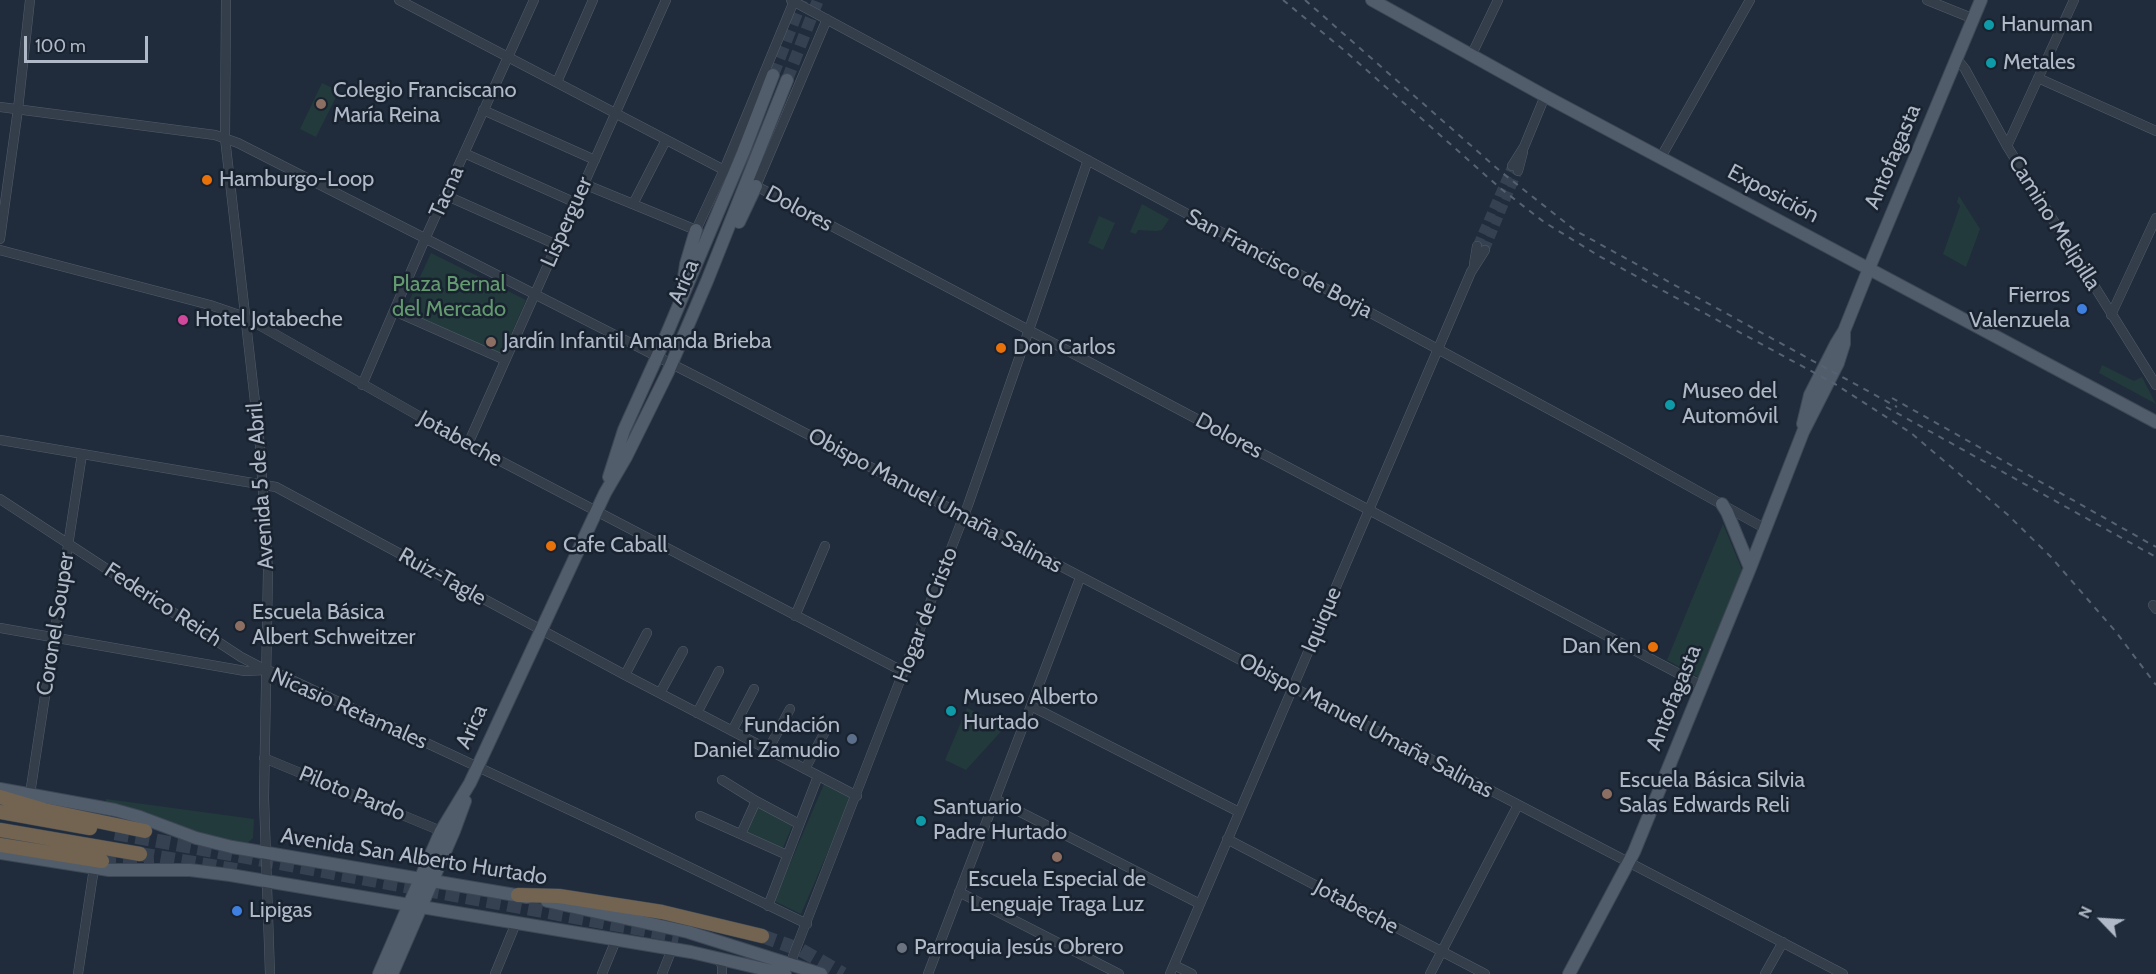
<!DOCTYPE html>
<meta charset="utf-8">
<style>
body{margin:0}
#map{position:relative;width:2156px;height:974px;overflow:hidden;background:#202c3b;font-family:Cabin,sans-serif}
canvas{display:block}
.north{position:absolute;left:2072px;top:890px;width:60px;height:60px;-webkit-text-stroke:4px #192330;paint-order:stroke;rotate:295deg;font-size:16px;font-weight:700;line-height:24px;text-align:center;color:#afb9c8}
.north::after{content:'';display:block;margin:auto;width:21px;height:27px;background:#afb9c8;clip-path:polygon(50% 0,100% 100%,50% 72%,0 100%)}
.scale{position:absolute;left:24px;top:36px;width:124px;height:27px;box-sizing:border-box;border:3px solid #afb9c8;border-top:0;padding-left:8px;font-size:18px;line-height:21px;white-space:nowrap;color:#afb9c8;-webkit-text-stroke:4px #192330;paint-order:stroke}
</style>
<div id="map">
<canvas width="2156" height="974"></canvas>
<div class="north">N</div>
<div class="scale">100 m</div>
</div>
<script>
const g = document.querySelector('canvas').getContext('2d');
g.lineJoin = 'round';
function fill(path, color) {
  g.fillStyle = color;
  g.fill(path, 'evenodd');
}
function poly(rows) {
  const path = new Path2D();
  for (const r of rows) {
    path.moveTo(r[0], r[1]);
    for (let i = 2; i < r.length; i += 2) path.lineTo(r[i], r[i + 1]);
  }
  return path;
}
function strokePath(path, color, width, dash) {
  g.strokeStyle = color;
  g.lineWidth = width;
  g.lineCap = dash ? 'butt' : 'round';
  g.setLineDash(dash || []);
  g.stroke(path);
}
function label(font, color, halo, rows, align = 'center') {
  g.font = font + ' Cabin,sans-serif';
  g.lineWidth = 5;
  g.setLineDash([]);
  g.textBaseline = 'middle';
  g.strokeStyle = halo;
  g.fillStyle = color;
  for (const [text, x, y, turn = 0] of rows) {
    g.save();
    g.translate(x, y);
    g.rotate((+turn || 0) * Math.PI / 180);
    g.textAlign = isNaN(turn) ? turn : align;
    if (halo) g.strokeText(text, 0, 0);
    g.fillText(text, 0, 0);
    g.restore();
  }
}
fill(poly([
 [322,83,339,91,316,137,300,129],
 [1959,196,1980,229,1966,267,1943,254,1960,206,1957,202],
 [1142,204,1169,219,1162,230,1156,231,1138,230,1136,234,1130,232],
 [1099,216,1115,223,1103,250,1088,243],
 [431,253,526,300,502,355,404,312],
 [2102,365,2134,381,2142,377,2156,404,2099,373],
 [1723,524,1743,572,1701,679,1667,660],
 [967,708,1006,726,966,770,945,760],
 [824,784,851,798,801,914,774,901],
 [106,799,254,819,253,838,244,846,223,843,164,822,149,813,105,803],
 [757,806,793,824,783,848,745,832]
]), '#223a3c');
strokePath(poly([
 [1477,246,1512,166],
 [1485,250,1518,171]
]), '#354150', 9, [9, 4.5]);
strokePath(poly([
 [773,75,802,0],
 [787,80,818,0]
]), '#354150', 12, [12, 6]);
strokePath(poly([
 [115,833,679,936],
 [140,854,242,871],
 [102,861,125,862,154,861],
 [762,936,801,950,843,974]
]), '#354150', 14, [14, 7]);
const minor = poly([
 [226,0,225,138,260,446,268,570,264,798,270,974],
 [399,0,724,170],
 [791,0,1608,441,1766,529],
 [1927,0,1974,19],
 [827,19,756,186,1702,686],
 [1471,56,1498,0],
 [1957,59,1965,69,2007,146,2156,385],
 [2038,78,2156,131],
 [557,82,593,0],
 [0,107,215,135,238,143,713,385,1843,974],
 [483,110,595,160],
 [2007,146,2074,0],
 [464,153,576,203],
 [1661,157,1750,0],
 [1512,166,1524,147,1545,96],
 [1518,171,1523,152],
 [584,184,696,230,724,170,794,1],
 [445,195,557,245],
 [633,204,666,140],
 [0,239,18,109,30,0],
 [0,250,210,305,245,317,468,444,904,672],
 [1474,264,1477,246],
 [394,311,505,360],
 [2111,315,2156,218],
 [362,385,425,239,534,0],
 [0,440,276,487,625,675,857,796],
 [468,444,666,0],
 [0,499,241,657,266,670],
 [2153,605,2156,609],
 [795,616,825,546],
 [0,628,245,671,266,670,277,673,621,834,807,924],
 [625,675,647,633],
 [660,693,683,651],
 [1031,706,1239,812],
 [697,713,719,671],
 [732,731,754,689],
 [768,750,790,709],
 [264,758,441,831],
 [805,769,827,728],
 [722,780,756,801,799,824],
 [30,794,82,454],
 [995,799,1200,904],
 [700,816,787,855],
 [741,834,756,801],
 [1227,839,1485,974],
 [959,892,1119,974],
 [768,906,818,776],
 [719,958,722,966,722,974],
 [790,964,968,505,1088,160],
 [1174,965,1192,974],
 [78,974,94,868],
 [495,974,516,923],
 [602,974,616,940],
 [662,974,672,949],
 [928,974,1080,578],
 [1170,974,1471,272,1485,250],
 [1430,974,1518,805],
 [1765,974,1783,942]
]);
const major = poly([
 [1372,0,1545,96,2156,422],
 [739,222,756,186],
 [683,284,686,264,696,230],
 [1803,424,1810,395,1836,344,1844,331,1872,261,1981,0],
 [609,477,624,430,657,357,743,153,773,75],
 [1722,504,1727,512,1750,568],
 [0,789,115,810,140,817,196,838,232,847,527,897],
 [0,853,109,870,190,870,230,875,691,952,785,974],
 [547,901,688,932,821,974],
 [379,974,441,831,470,783,605,493,626,457,668,372,707,281,787,80],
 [392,974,454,831,465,801],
 [1569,974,1634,852,1750,568,1803,432,1838,363,1844,344,1844,331]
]);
const highway = poly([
 [0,797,44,810,145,831],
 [0,812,90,828],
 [0,830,140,854],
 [0,845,102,861],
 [518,895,559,896,662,912,762,936]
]);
strokePath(minor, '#525c69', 10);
strokePath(major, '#3d4755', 14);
strokePath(highway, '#3f4956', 15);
strokePath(minor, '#343e4b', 9);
strokePath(major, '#525d6c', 12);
strokePath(highway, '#726450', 14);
strokePath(poly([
 [1283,0,1345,51,1500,188,1544,222,1599,256,1835,384,1911,433,2008,515,2051,557,2116,632,2156,685],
 [1305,0,1500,171,1576,231,1897,407],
 [1892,398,2156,547],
 [1886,407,2156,557]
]), '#566273', 2, [6, 6]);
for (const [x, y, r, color] of [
 [1989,25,6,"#0f9aa8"],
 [1991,63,6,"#0f9aa8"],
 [321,104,6,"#8d6e63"],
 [207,180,6,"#e8710a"],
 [2082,309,6,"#3f7fe0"],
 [183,320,6,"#d1479c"],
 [491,342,6,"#8d6e63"],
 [1001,348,6,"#e8710a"],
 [1670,405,6,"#0f9aa8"],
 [551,546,6,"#e8710a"],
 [240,626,6,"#8d6e63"],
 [1653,647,6,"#e8710a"],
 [951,711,6,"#0f9aa8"],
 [852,739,6,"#5c6f8a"],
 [1607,794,6,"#8d6e63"],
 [921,821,6,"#0f9aa8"],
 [1057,857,6,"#8d6e63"],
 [237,911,6,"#3f7fe0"],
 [902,948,6,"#6b7280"]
]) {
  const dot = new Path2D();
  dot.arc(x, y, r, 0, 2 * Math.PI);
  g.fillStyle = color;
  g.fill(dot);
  strokePath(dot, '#192330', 2);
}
label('22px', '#afb9c8', '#192330', [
 ["Hanuman",2001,25],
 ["Metales",2003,63],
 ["Colegio Franciscano",333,91],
 ["María Reina",333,116],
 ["Hamburgo-Loop",219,180],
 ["Fierros",2070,296,"right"],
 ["Valenzuela",2070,321,"right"],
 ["Hotel Jotabeche",195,320],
 ["Jardín Infantil Amanda Brieba",503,342],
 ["Don Carlos",1013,348],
 ["Museo del",1682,392],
 ["Automóvil",1682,417],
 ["Cafe Caball",563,546],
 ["Escuela Básica",252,613],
 ["Albert Schweitzer",252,638],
 ["Dan Ken",1641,647,"right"],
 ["Museo Alberto",963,698],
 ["Hurtado",963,723],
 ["Fundación",840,726,"right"],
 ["Daniel Zamudio",840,751,"right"],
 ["Escuela Básica Silvia",1619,781],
 ["Salas Edwards Reli",1619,806],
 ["Santuario",933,808],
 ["Padre Hurtado",933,833],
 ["Escuela Especial de",1057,880,"center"],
 ["Lenguaje Traga Luz",1057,905,"center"],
 ["Lipigas",249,911],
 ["Parroquia Jesús Obrero",914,948]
], 'left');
label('22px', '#afb9c8', '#192330', [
 ["Antofagasta",1893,157,-67],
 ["Tacna",447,192,-66],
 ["Exposición",1773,194,28],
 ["Dolores",799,209,28],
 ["Lisperguer",567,222,-66],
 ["Camino Melipilla",2054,223,58],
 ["San Francisco de Borja",1279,264,28],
 ["Arica",684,282,-67],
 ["Dolores",1229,436,28],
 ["Jotabeche",460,439,29],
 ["Avenida 5 de Abril",261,486,-94],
 ["Obispo Manuel Umaña Salinas",935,501,28],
 ["Ruiz-Tagle",442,577,29],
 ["Federico Reich",163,605,33],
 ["Hogar de Cristo",926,615,-69],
 ["Iquique",1322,620,-67],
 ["Coronel Souper",56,624,-81],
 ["Antofagasta",1674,698,-68],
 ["Nicasio Retamales",349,709,24],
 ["Obispo Manuel Umaña Salinas",1366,726,28],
 ["Arica",472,727,-65],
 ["Piloto Pardo",352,794,22],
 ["Avenida San Alberto Hurtado",414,857,9],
 ["Jotabeche",1356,907,28]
]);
label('22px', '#649a70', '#192330', [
 ["Plaza Bernal",449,285],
 ["del Mercado",449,310]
]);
</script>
